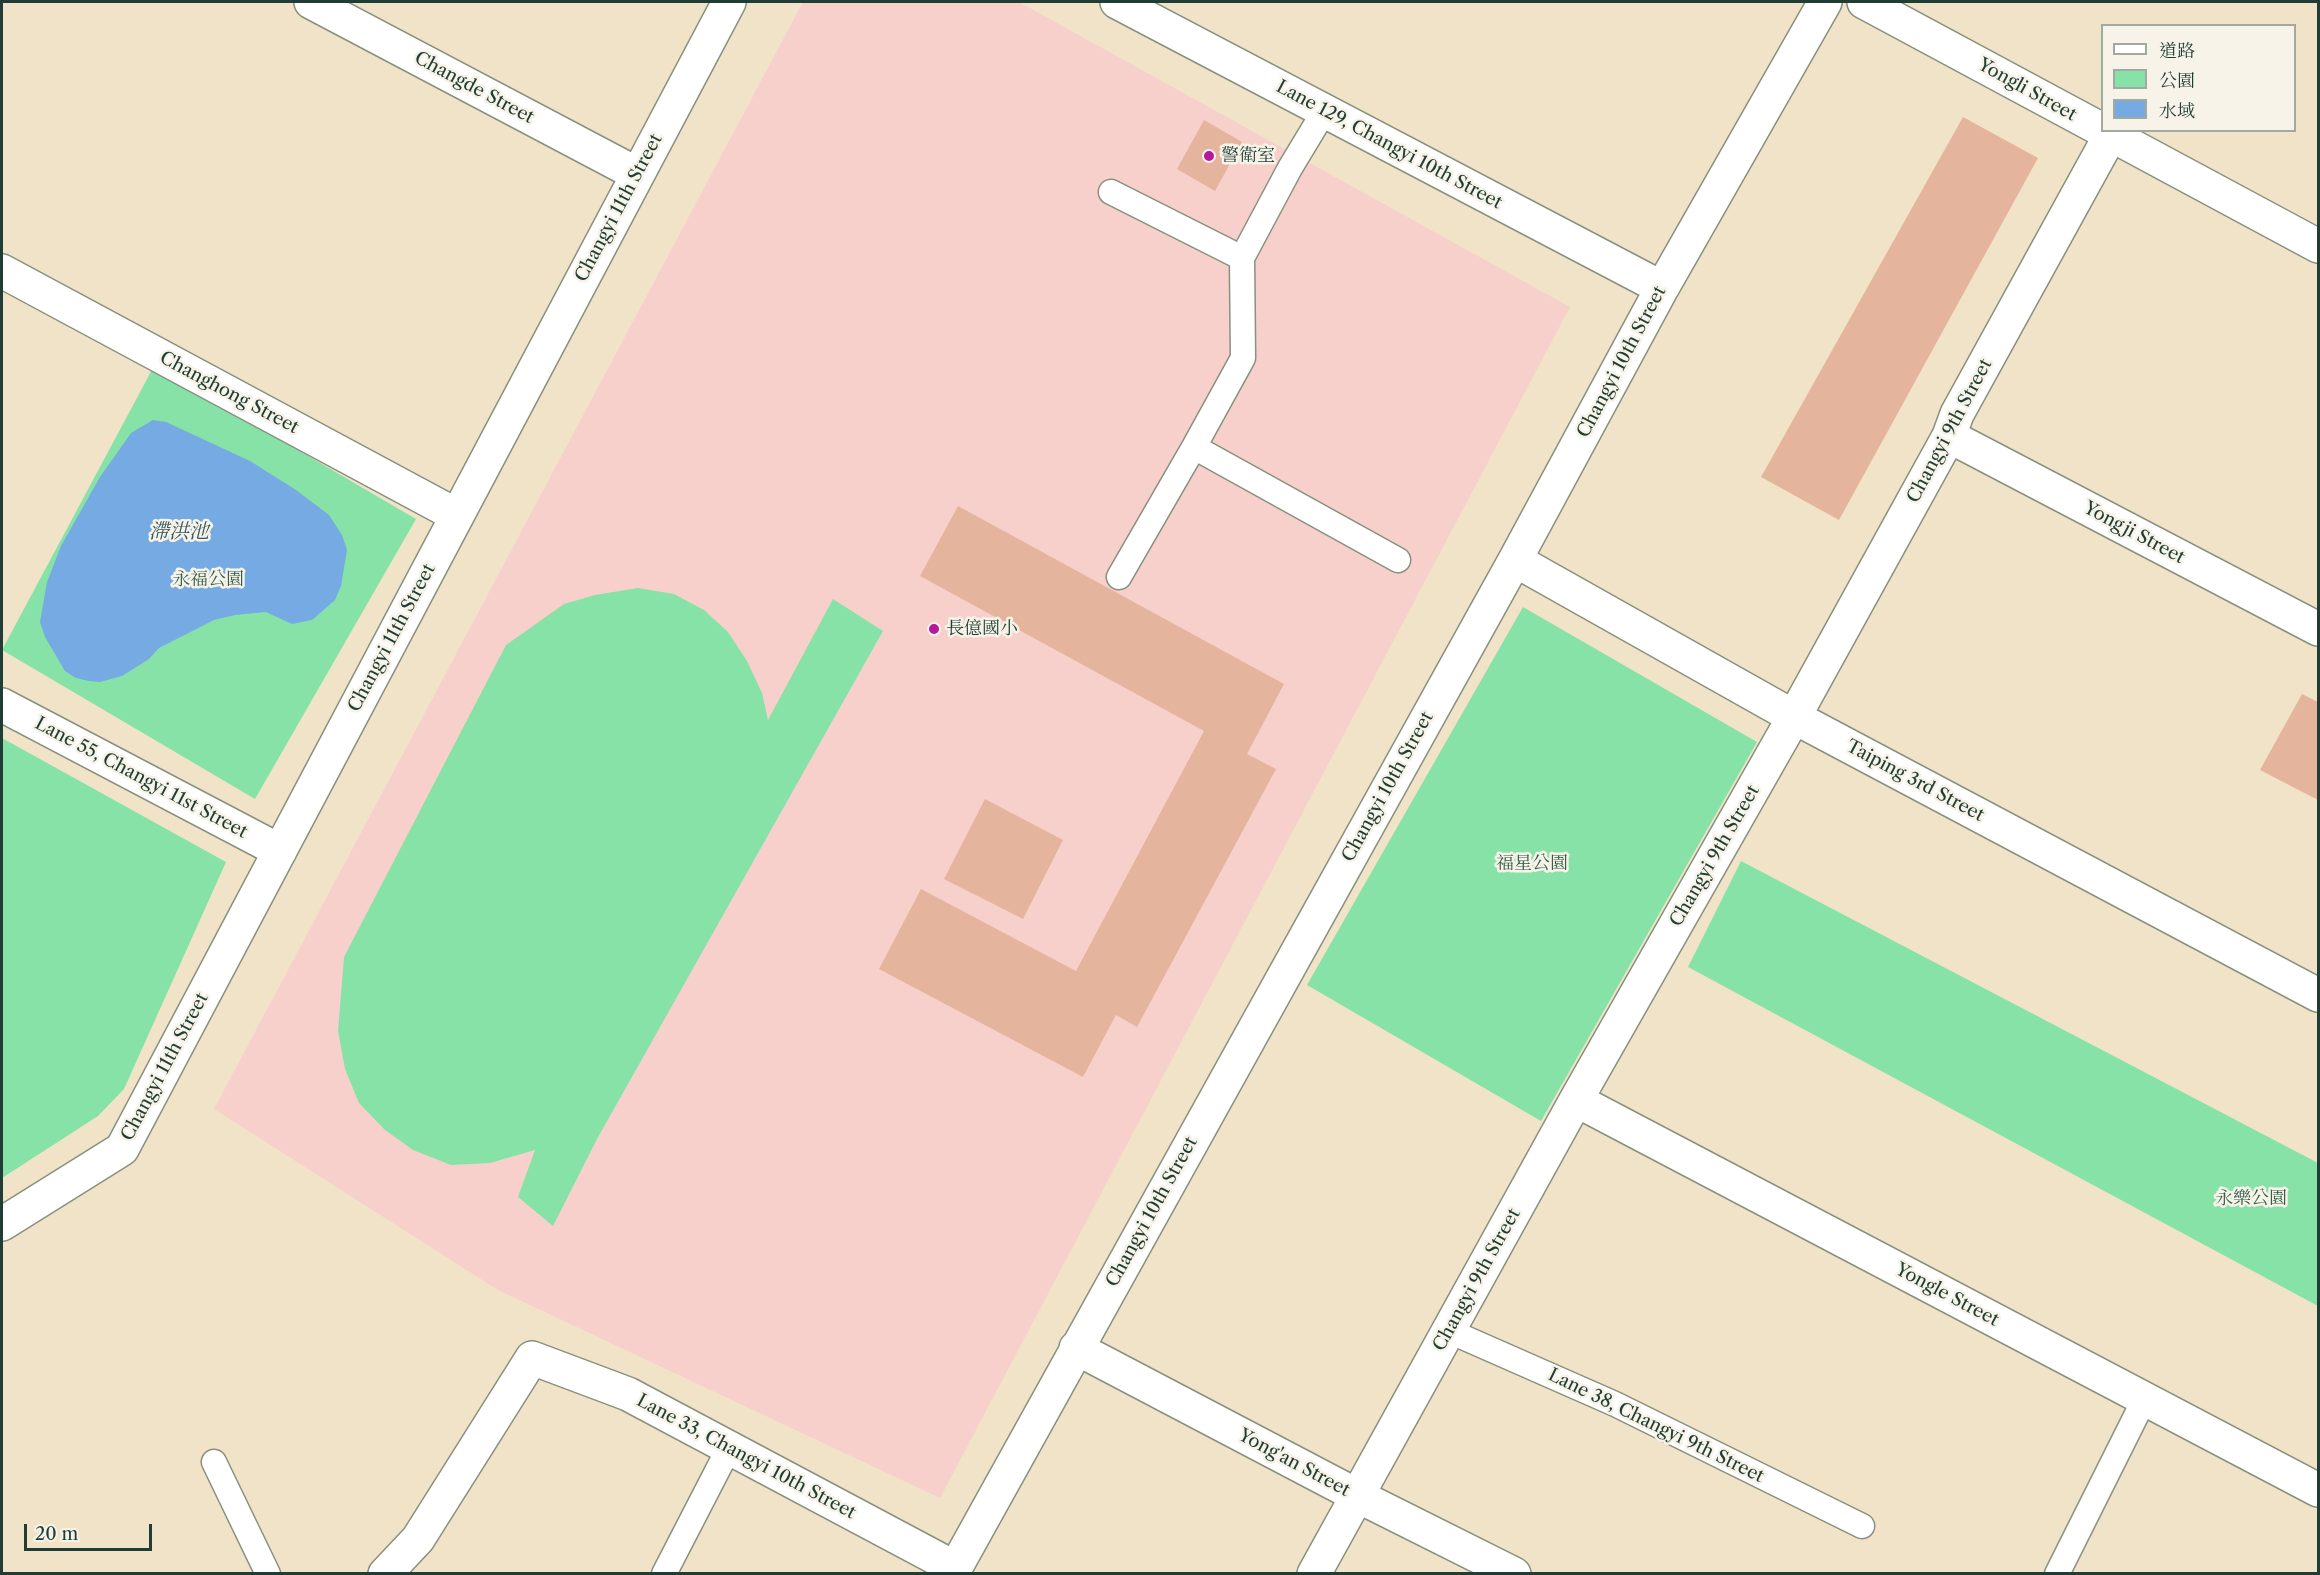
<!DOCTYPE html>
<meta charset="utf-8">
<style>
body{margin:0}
#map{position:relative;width:2320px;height:1575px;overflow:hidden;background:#f1e3c7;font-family:"Libre Caslon Text","Noto Serif TC",serif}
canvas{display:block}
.frame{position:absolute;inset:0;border:3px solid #1f3d34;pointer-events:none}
.legend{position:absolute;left:2101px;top:24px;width:195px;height:108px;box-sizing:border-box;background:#f7f3e8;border:2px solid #a1aaa0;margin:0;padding:8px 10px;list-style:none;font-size:18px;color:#1f3d34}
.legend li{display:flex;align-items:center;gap:12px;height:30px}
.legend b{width:30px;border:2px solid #a1aaa0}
.scale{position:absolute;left:24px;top:1524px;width:128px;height:27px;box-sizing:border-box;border:3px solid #1f3d34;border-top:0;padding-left:8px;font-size:18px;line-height:21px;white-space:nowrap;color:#1f3d34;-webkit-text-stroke:4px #f7f3e8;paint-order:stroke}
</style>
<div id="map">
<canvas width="2320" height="1575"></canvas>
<div class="frame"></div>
<ul class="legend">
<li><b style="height:8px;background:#fff"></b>道路</li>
<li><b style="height:16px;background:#87e2a7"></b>公園</li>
<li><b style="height:16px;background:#75aae2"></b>水域</li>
</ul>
<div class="scale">20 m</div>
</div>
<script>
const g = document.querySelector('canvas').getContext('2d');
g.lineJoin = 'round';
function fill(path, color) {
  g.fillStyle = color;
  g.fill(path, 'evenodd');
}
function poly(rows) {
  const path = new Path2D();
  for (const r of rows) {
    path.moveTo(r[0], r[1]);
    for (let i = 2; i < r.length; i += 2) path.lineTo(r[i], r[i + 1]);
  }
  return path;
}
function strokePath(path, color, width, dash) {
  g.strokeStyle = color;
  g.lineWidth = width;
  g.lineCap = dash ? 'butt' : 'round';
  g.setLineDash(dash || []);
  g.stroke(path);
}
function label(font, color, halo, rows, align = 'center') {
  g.font = font + ' "Libre Caslon Text","Noto Serif TC",serif';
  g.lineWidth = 5;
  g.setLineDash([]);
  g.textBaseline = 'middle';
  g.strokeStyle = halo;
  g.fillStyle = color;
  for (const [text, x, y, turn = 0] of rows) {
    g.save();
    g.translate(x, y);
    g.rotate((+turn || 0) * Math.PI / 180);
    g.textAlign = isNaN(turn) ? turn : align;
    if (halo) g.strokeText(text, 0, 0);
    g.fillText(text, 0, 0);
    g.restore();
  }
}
fill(poly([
 [803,2,1019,2,1570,307,940,1498,498,1290,214,1109]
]), '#f7d0cc');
fill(poly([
 [154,366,416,519,255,799,2,650],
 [638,588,674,594,704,610,728,632,747,661,762,693,768,720,833,599,883,631,597,1139,553,1226,518,1197,535,1150,490,1163,451,1165,413,1150,385,1130,359,1103,345,1069,338,1031,344,957,506,645,564,604,595,595],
 [1523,607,1757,742,1541,1121,1307,985],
 [2,738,226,862,124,1089,98,1116,2,1178],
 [1741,861,2318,1163,2318,1306,1688,967]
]), '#87e2a7');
fill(poly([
 [153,420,166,422,250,461,296,490,329,515,342,535,347,550,341,586,335,600,312,620,292,624,266,612,235,615,214,620,159,648,149,659,122,676,100,682,89,681,76,678,65,671,45,637,40,622,47,582,61,546,100,477,131,433]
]), '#75aae2');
fill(poly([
 [1963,117,2038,158,1839,520,1761,477],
 [1204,120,1242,142,1215,191,1177,169],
 [958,506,1284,684,1247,754,1276,769,1137,1027,1116,1015,1083,1077,879,969,921,889,1076,971,1204,731,920,576],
 [2302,694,2318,702,2318,800,2260,770],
 [985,799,1063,840,1023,919,944,879]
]), '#e5b49d');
const lane = poly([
 [1111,192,1242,258],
 [1194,447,1398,560],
 [1119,577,1194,447,1243,358,1242,258,1290,168,1325,110],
 [1449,1331,1615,1404,1862,1526],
 [214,1462,268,1574],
 [664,1574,729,1448],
 [2057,1574,2145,1398]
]);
const street = poly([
 [311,2,637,174],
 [1117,2,1662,288],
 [1864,2,2318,246],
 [2,271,456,515],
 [1949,436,2318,629],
 [1515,560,1794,717,2318,995],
 [2,705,280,851],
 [1576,1100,2318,1490],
 [2,1224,122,1149,729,2],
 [1076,1348,1356,1495,1514,1574],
 [385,1574,418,1539,532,1358,628,1394,955,1568],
 [952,1574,1515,560,1662,288,1825,2],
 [1314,1574,1576,1100,1794,717,1949,436,1957,414,2110,136]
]);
strokePath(lane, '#88907e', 27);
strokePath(street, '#88907e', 36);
strokePath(lane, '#fff', 24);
strokePath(street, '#fff', 33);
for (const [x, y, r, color] of [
 [1209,156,6,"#b5179e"],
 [934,629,6,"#b5179e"]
]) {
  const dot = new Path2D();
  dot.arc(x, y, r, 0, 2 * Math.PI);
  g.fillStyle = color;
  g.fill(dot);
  strokePath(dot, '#f7f3e8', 2);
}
label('18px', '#1f3d34', '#f7f3e8', [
 ["Changde Street",474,88,28],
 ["Yongli Street",2027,90,29],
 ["Lane 129, Changyi 10th Street",1389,145,28],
 ["Changyi 11th Street",619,208,-62],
 ["Changyi 10th Street",1622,362,-62],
 ["Changhong Street",229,393,28],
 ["Changyi 9th Street",1950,431,-62],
 ["Yongji Street",2134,533,28],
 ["Changyi 11th Street",392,638,-62],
 ["Lane 55, Changyi 11st Street",141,778,28],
 ["Taiping 3rd Street",1915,781,28],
 ["Changyi 10th Street",1388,787,-61],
 ["Changyi 9th Street",1715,856,-60],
 ["Changyi 11th Street",165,1067,-62],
 ["Changyi 10th Street",1152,1212,-61],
 ["Changyi 9th Street",1477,1280,-61],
 ["Yongle Street",1947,1295,28],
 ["Lane 38, Changyi 9th Street",1656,1426,26],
 ["Lane 33, Changyi 10th Street",746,1457,28],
 ["Yong'an Street",1294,1463,28]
]);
label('18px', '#1f3d34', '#f7f3e8', [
 ["警衛室",1221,156],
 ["長億國小",946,629]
], 'left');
label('18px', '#345e4b', '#f7f3e8', [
 ["永福公園",208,580],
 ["福星公園",1532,864],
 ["永樂公園",2251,1199]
]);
label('italic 20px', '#345860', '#f7f3e8', [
 ["滯洪池",179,532]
]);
</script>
